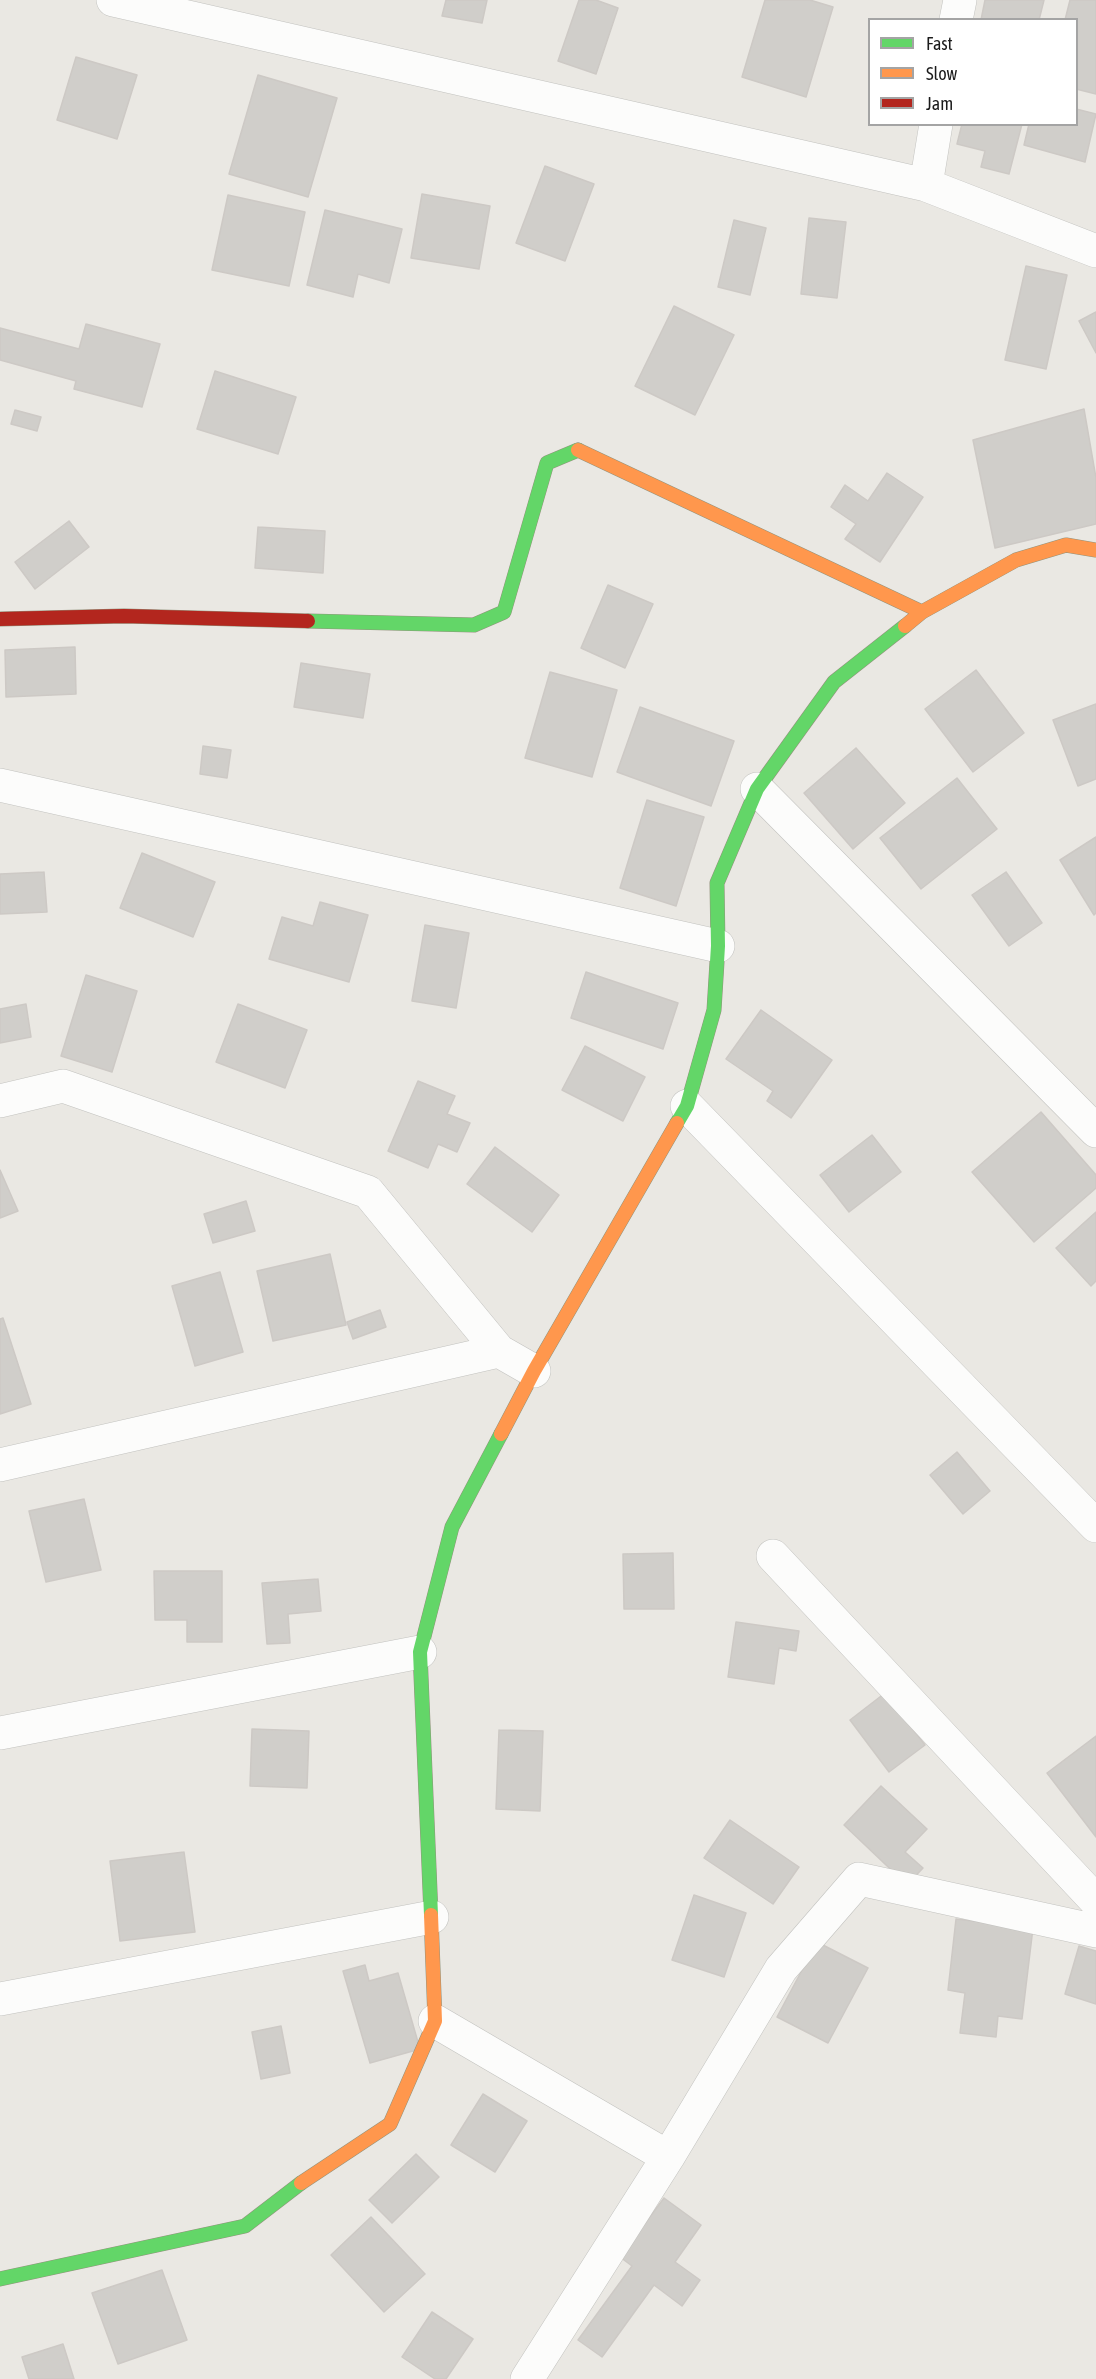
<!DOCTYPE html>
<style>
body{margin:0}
#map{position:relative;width:1096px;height:2379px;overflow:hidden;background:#eae8e3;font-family:"Asap Condensed",sans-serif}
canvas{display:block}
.legend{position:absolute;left:868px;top:18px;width:210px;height:108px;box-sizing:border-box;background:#fff;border:2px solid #a4a4a4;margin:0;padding:8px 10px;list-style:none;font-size:18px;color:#1b1b1b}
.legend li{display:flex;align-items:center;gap:12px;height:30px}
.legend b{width:30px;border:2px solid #a4a4a4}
</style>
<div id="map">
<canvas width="1096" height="2379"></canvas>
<ul class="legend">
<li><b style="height:8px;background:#63d668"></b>Fast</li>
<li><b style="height:8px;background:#ff974d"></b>Slow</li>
<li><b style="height:8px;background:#b3261e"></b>Jam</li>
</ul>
</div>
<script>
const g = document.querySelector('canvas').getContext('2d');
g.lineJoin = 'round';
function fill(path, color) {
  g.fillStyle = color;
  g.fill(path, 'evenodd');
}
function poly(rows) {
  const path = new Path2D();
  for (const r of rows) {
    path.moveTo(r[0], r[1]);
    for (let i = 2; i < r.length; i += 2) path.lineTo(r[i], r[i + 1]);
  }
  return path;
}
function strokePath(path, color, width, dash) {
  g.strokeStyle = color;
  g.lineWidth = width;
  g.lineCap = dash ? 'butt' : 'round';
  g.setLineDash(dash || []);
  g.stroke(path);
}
const building = poly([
 [446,0,487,0,482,23,442,16,446,0],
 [579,0,596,0,618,8,596,74,558,61,579,0],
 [765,0,810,0,833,7,806,97,742,77,765,0],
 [985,0,1044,0,1039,20,981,20,985,0],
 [1070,0,1096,0,1096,94,1076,89,1076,20,1065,20,1070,0],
 [76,57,137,75,117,139,57,120,76,57],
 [258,75,337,98,308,197,229,174,258,75],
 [1076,109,1096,114,1085,162,1024,145,1029,124,1076,124,1076,109],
 [962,124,1022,124,1009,174,981,167,985,151,957,144,962,124],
 [545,166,594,184,565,261,516,243,545,166],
 [422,194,490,206,479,269,411,258,422,194],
 [228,195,305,212,289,286,212,270,228,195],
 [325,210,402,229,389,283,358,274,353,297,307,285,325,210],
 [809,218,846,222,837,298,801,294,809,218],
 [734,220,766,228,750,295,718,287,734,220],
 [1026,266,1067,275,1046,369,1005,360,1026,266],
 [674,306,734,335,695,415,635,386,674,306],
 [1096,312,1096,353,1079,321,1096,312],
 [86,324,160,344,142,407,74,389,76,381,0,360,0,328,79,349,86,324],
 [215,371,296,397,278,454,197,429,215,371],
 [1084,409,1096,478,1096,524,995,548,973,440,1084,409],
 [15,410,41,417,37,431,11,424,15,410],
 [887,473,923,497,880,562,845,539,856,524,831,507,845,485,868,501,887,473],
 [69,521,89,547,35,589,15,562,69,521],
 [258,527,325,531,323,573,255,568,258,527],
 [608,585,653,604,625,668,581,648,608,585],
 [75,647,76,694,6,697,5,650,75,647],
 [301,663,370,674,363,718,294,707,301,663],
 [976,670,1024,733,973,772,925,709,976,670],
 [550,672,617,690,592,777,525,758,550,672],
 [1096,704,1096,779,1078,786,1053,720,1096,704],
 [640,707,734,741,711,806,617,772,640,707],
 [203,746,231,750,227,778,200,774,203,746],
 [856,748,905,803,853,849,804,793,856,748],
 [957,778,997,829,921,889,880,838,957,778],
 [647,800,704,817,676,906,620,888,647,800],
 [1096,837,1096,913,1094,915,1060,860,1096,837],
 [142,853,215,882,193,937,120,908,142,853],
 [44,872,47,912,0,914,0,874,44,872],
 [1006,872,1042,923,1009,946,972,895,1006,872],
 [320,902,368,915,349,982,269,959,282,917,313,926,320,902],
 [425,925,469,933,456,1008,412,1001,425,925],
 [586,972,678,1003,663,1049,571,1018,586,972],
 [86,975,137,991,112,1072,61,1056,86,975],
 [26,1004,31,1037,0,1043,0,1009,26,1004],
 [238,1004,307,1030,285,1088,216,1062,238,1004],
 [761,1010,832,1060,791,1118,767,1101,773,1091,726,1059,761,1010],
 [585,1046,645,1077,623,1121,562,1090,585,1046],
 [418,1081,455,1096,447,1114,470,1123,457,1152,438,1144,428,1168,388,1151,418,1081],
 [1041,1112,1096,1175,1096,1188,1034,1242,972,1172,1041,1112],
 [872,1135,901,1172,849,1212,820,1175,872,1135],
 [495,1147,559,1195,532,1232,467,1184,495,1147],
 [0,1170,18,1211,0,1218,0,1170],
 [246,1201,255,1231,213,1243,204,1214,246,1201],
 [1096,1212,1096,1281,1091,1286,1056,1248,1096,1212],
 [330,1254,346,1325,273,1341,257,1271,330,1254],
 [220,1272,243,1352,195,1366,172,1286,220,1272],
 [380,1310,386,1327,353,1339,347,1322,380,1310],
 [3,1318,31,1404,0,1414,0,1319,3,1318],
 [957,1452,990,1491,963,1514,930,1475,957,1452],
 [84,1499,101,1570,46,1582,29,1511,84,1499],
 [673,1553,674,1609,624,1609,623,1554,673,1553],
 [154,1571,222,1571,222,1642,187,1642,187,1620,155,1620,154,1571],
 [318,1579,321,1611,288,1614,290,1643,267,1644,262,1583,318,1579],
 [736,1622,799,1631,796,1651,779,1648,774,1684,728,1677,736,1622],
 [885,1693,925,1745,889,1772,850,1720,885,1693],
 [252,1729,309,1731,307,1788,250,1786,252,1729],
 [499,1730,543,1731,540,1811,496,1809,499,1730],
 [1096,1736,1096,1837,1047,1773,1096,1736],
 [881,1786,927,1829,905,1852,923,1868,907,1885,844,1825,881,1786],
 [730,1820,799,1867,773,1904,704,1858,730,1820],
 [184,1852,195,1932,120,1941,110,1861,184,1852],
 [694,1895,746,1913,724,1977,672,1960,694,1895],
 [956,1919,1033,1928,1022,2019,998,2016,996,2037,960,2033,965,1993,948,1990,956,1919],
 [817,1942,868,1968,828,2043,777,2017,817,1942],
 [1079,1946,1096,1951,1096,2004,1065,1994,1079,1946],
 [365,1965,369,1981,398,1973,420,2049,370,2063,343,1971,365,1965],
 [281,2026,290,2073,261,2079,252,2032,281,2026],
 [483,2094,527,2121,495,2172,451,2145,483,2094],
 [416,2154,439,2177,392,2223,369,2200,416,2154],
 [664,2198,701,2225,675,2262,700,2280,682,2306,654,2285,602,2357,578,2340,632,2266,620,2257,664,2198],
 [371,2217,425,2274,384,2312,331,2255,371,2217],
 [162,2270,187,2340,118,2364,92,2293,162,2270],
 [432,2312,473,2339,446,2379,435,2379,402,2357,432,2312],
 [63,2344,74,2379,29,2379,22,2357,63,2344]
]);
fill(building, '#d0ceca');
strokePath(building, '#cdc9c5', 1.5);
const street = poly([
 [113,0,926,185,1096,251],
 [956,20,960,0],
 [926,185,936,124],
 [0,785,718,946],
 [757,789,1096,1131],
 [0,1101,63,1086,368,1192,499,1351,534,1371],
 [687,1106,1096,1526],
 [0,1465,499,1351],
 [773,1556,1096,1901],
 [0,1733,420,1652],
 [0,1999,432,1917],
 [435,2021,668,2157],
 [527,2379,668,2157,781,1969,859,1879,1096,1931]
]);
const fast = poly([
 [308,621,474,625,504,612,547,463,578,450],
 [677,1123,687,1106,714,1010,718,946,717,883,757,789,834,682,905,626],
 [431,1915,420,1652,452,1527,501,1434],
 [0,2279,245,2226,301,2183]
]);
const slow = poly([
 [578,450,922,612],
 [905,626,922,612,1016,560,1066,545,1096,550],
 [501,1434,534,1371,677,1123],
 [301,2183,390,2124,435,2021,431,1915]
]);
const jam = poly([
 [0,619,124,616,308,621]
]);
strokePath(street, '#c2c2bf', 34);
strokePath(fast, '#92937c', 15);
strokePath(slow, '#92937c', 15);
strokePath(jam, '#92937c', 15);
strokePath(street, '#fcfcfb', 33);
strokePath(fast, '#63d668', 14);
strokePath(slow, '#ff974d', 14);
strokePath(jam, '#b3261e', 14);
</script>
